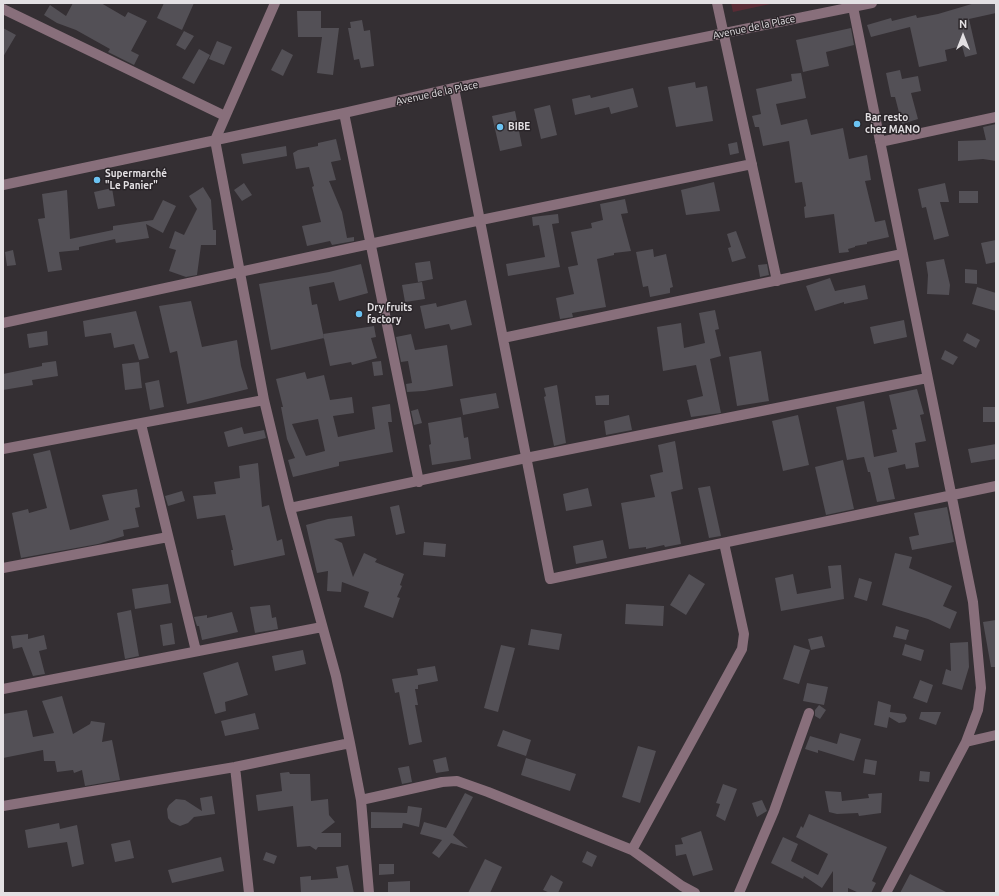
<!DOCTYPE html>
<meta charset="utf-8">
<style>
body{margin:0}
#map{position:relative;width:999px;height:896px;overflow:hidden;background:#342f33;font-family:Ubuntu,sans-serif}
canvas{display:block}
.frame{position:absolute;inset:0;border:4px solid #e3e0e3;pointer-events:none}
.north{position:absolute;left:943px;top:16px;width:40px;height:40px;-webkit-text-stroke:3px #2a2529;paint-order:stroke;rotate:0deg;font-size:11px;font-weight:700;line-height:16px;text-align:center;color:#e3e0e3}
.north::after{content:'';display:block;margin:auto;width:14px;height:18px;background:#e3e0e3;clip-path:polygon(50% 0,100% 100%,50% 72%,0 100%)}
</style>
<div id="map">
<canvas width="999" height="896"></canvas>
<div class="frame"></div>
<div class="north">N</div>
</div>
<script>
const g = document.querySelector('canvas').getContext('2d');
g.lineJoin = 'round';
function fill(path, color) {
  g.fillStyle = color;
  g.fill(path, 'evenodd');
}
function poly(rows) {
  const path = new Path2D();
  for (const r of rows) {
    path.moveTo(r[0], r[1]);
    for (let i = 2; i < r.length; i += 2) path.lineTo(r[i], r[i + 1]);
  }
  return path;
}
function strokePath(path, color, width, dash) {
  g.strokeStyle = color;
  g.lineWidth = width;
  g.lineCap = dash ? 'butt' : 'round';
  g.setLineDash(dash || []);
  g.stroke(path);
}
function label(font, color, halo, rows, align = 'center') {
  g.font = font + ' Ubuntu,sans-serif';
  g.lineWidth = 3;
  g.setLineDash([]);
  g.textBaseline = 'middle';
  g.strokeStyle = halo;
  g.fillStyle = color;
  for (const [text, x, y, turn = 0] of rows) {
    g.save();
    g.translate(x, y);
    g.rotate((+turn || 0) * Math.PI / 180);
    g.textAlign = isNaN(turn) ? turn : align;
    if (halo) g.strokeText(text, 0, 0);
    g.fillText(text, 0, 0);
    g.restore();
  }
}
fill(poly([
 [731,3,775,3,733,12]
]), '#592b35');
fill(poly([
 [73,3,101,3,125,17,128,12,147,21,131,51,139,55,134,65,108,52,110,49,76,30,57,23,44,15,50,5,66,16],
 [164,3,194,3,182,30,157,18],
 [975,3,996,3,996,13,969,19,977,54,965,57,962,46,945,50,947,61,919,67,910,27,871,37,867,25,891,18,892,21,916,15,917,18,938,14],
 [297,11,321,11,321,28,339,28,333,75,317,73,322,37,298,37],
 [362,20,364,31,370,30,374,66,361,68,359,59,354,60,348,28,351,28,350,22],
 [3,28,16,35,3,57],
 [851,28,854,45,826,52,829,66,803,72,796,40],
 [184,31,194,36,185,50,176,45],
 [217,41,232,47,224,65,209,59],
 [199,49,210,55,194,84,182,78],
 [282,49,293,55,283,76,271,70],
 [900,70,902,79,918,76,921,91,911,93,918,119,902,124,895,97,891,97,886,73],
 [801,73,806,98,776,104,781,125,807,119,811,135,843,128,849,159,867,155,871,180,865,181,875,222,885,220,889,237,867,242,867,244,855,246,855,247,848,249,849,252,839,253,834,214,805,218,804,207,806,206,802,182,795,183,789,141,763,146,759,127,755,127,752,116,761,114,756,89,792,81,791,74],
 [695,82,696,88,707,86,713,121,676,127,668,87],
 [633,88,638,107,611,114,609,107,575,115,572,99,590,95,591,98],
 [550,105,557,135,541,139,534,109],
 [515,111,522,146,500,151,492,116],
 [996,124,996,161,983,159,958,161,958,141,986,140,983,127],
 [336,139,341,160,331,162,336,180,329,181,342,212,347,238,354,237,354,241,332,245,330,241,307,246,302,226,321,222,312,187,314,186,309,167,296,169,293,153,298,150,318,146,318,143],
 [737,142,739,153,730,155,728,144],
 [286,146,287,156,243,164,241,154],
 [714,182,720,211,686,215,681,190],
 [244,183,252,195,242,201,234,190],
 [945,183,949,202,940,202,949,236,934,240,926,207,922,208,918,189],
 [203,187,211,200,213,230,216,230,216,245,201,245,197,275,186,277,169,271,176,250,169,248,175,231,184,235,197,209,189,196],
 [112,188,115,206,98,209,94,192],
 [67,190,70,239,113,230,113,226,153,220,163,200,176,206,163,233,146,224,149,238,116,243,115,239,79,247,79,250,59,252,62,270,48,272,38,219,45,218,42,194],
 [959,191,978,191,978,203,959,203],
 [625,199,628,213,621,214,631,251,614,253,614,255,597,259,606,307,572,313,573,317,560,319,556,298,574,294,568,267,578,265,571,232,592,228,591,223,603,220,600,204],
 [558,214,559,223,552,224,560,267,508,276,506,264,545,257,539,225,533,226,532,217],
 [736,231,746,258,732,262,728,248,731,247,727,234],
 [996,240,996,262,986,264,981,243],
 [653,249,654,257,666,254,673,287,670,288,670,293,650,297,648,286,643,287,636,252],
 [13,250,16,265,7,266,5,252],
 [944,259,950,285,949,295,927,294,928,275,926,262],
 [430,261,433,279,418,282,415,263],
 [361,264,368,293,339,301,334,282,309,287,312,305,317,304,324,338,271,350,259,284,329,272],
 [767,264,769,275,760,277,758,265],
 [965,269,977,270,977,284,965,283],
 [830,278,835,291,865,285,868,299,844,304,844,302,815,311,806,286],
 [422,282,425,299,405,302,402,285],
 [977,287,996,293,996,311,972,304],
 [466,300,472,325,451,330,449,324,425,329,420,306,436,303,437,307],
 [191,301,202,347,237,340,241,366,248,389,187,404,177,351,170,353,159,306],
 [715,310,719,329,715,330,721,356,710,359,721,413,691,417,687,400,703,396,696,365,663,371,657,327,681,323,684,348,705,343,699,313],
 [136,311,149,358,139,360,134,344,114,348,111,333,85,337,83,321],
 [904,320,907,337,874,344,870,327],
 [374,326,376,337,371,338,377,358,352,365,351,362,330,366,323,334],
 [47,331,48,345,29,348,27,334],
 [967,333,980,340,976,348,963,341],
 [411,334,415,350,447,345,453,386,424,391,407,392,406,384,412,383,408,361,401,362,396,337],
 [945,350,958,357,953,365,941,359],
 [761,351,769,401,737,406,729,357],
 [56,361,58,376,32,380,33,385,3,390,3,374,42,366,42,363],
 [381,361,383,375,374,376,372,362],
 [139,362,142,388,125,390,122,364],
 [305,372,307,379,324,375,330,400,352,397,354,413,333,416,338,437,375,429,372,407,390,404,392,422,388,422,393,452,339,462,339,466,293,477,288,460,295,458,287,439,281,407,283,407,276,379],
 [318,419,325,451,306,456,292,424],
 [159,380,164,407,150,410,145,383],
 [557,385,566,443,554,446,544,397,546,396,544,388],
 [917,389,924,414,920,415,926,441,915,443,919,467,906,469,905,464,888,468,895,499,877,502,870,472,868,472,864,457,847,460,836,407,864,401,874,457,897,452,892,430,897,429,889,395],
 [496,393,499,408,463,415,460,399],
 [609,395,609,405,596,405,595,396],
 [983,407,996,407,996,422,983,422],
 [418,409,422,423,414,425,411,411],
 [629,415,632,430,606,435,604,421],
 [798,415,809,465,783,471,772,421],
 [461,417,464,438,468,437,471,459,432,465,429,445,431,444,428,423],
 [242,427,244,434,264,430,266,438,228,447,224,432],
 [675,441,683,489,671,492,681,544,665,547,664,545,646,549,646,547,629,549,621,503,655,497,650,475,663,472,658,445],
 [996,444,996,459,971,463,968,449],
 [50,450,70,530,109,520,102,495,137,489,140,507,135,508,139,527,123,530,124,536,98,544,21,558,12,513,28,509,29,513,47,508,33,454],
 [843,460,854,509,826,515,815,467],
 [258,463,262,507,269,505,277,541,282,539,285,555,234,566,231,550,233,550,225,515,197,519,193,496,216,494,214,482,240,478,239,466],
 [710,486,721,536,709,538,698,488],
 [588,488,592,506,566,511,563,494],
 [182,491,185,501,168,506,165,496],
 [399,505,405,533,396,535,390,507],
 [947,507,954,542,912,550,909,537,919,535,914,513],
 [352,516,355,536,334,539,342,543,353,577,364,553,377,559,375,562,404,574,400,585,402,586,397,597,400,598,393,618,364,607,369,592,342,582,341,592,327,591,328,571,317,573,306,525,328,519],
 [603,540,607,558,576,564,573,546],
 [424,542,446,544,445,557,423,555],
 [895,553,912,557,909,568,952,586,943,606,957,612,950,629,928,619,882,605],
 [841,565,844,599,781,611,775,578,793,574,797,594,831,588,828,566],
 [689,574,705,584,686,615,670,605],
 [859,578,872,582,867,601,854,597],
 [168,584,171,603,135,609,132,589],
 [626,604,664,606,663,626,625,624],
 [270,605,272,618,276,617,278,629,255,633,250,607],
 [131,610,139,656,125,659,117,613],
 [232,612,238,632,202,640,199,626,197,626,194,617,207,615,207,618],
 [996,620,996,667,991,667,983,622],
 [172,623,175,644,163,646,160,625],
 [896,626,909,630,906,640,893,637],
 [531,629,562,634,559,650,528,645],
 [28,634,28,639,44,635,47,649,39,651,45,674,33,676,22,647,13,649,11,636],
 [822,636,825,647,811,650,808,639],
 [968,642,969,667,962,690,942,684,946,669,951,671,950,643],
 [905,644,924,650,921,661,902,655],
 [501,645,515,648,498,712,484,708],
 [794,645,810,650,799,684,783,679],
 [303,650,306,664,275,671,272,656],
 [238,662,248,695,225,702,226,711,215,714,203,673],
 [435,666,438,681,418,685,418,689,415,689,418,705,415,705,422,742,409,745,399,692,395,693,392,679,418,675,417,669],
 [920,680,933,685,927,703,913,698],
 [807,683,828,687,824,705,803,701],
 [62,696,73,734,90,724,91,721,105,723,102,742,112,740,120,780,85,786,82,770,74,773,73,770,57,772,55,761,44,761,43,750,3,758,3,714,27,710,33,737,54,733,42,701],
 [878,701,891,705,890,712,905,714,907,718,905,722,899,723,889,717,887,728,874,725],
 [819,705,826,710,820,719,815,716,815,710],
 [921,712,941,712,936,725,919,719],
 [255,713,259,729,225,736,221,721],
 [503,730,531,740,526,756,497,746],
 [840,733,861,739,854,761,818,750,818,753,805,749,810,736,837,744],
 [638,746,656,751,640,803,622,797],
 [446,757,449,771,436,773,433,760],
 [526,758,576,774,570,791,521,775],
 [865,759,877,761,875,775,863,773],
 [409,766,412,782,402,784,398,768],
 [920,771,930,772,929,782,919,781],
 [289,772,290,774,310,774,311,801,328,799,329,815,335,822,321,833,341,833,341,847,318,847,316,850,310,846,297,847,293,806,258,811,256,795,282,791,280,773],
 [723,784,737,789,725,821,716,816,720,804,716,803],
 [825,791,841,792,842,801,869,798,868,794,882,793,881,813,859,816,858,813,837,814,829,812],
 [465,793,473,797,453,835,468,848,451,843,439,858,432,853,442,840,420,834,424,822,446,828],
 [212,796,215,814,194,817,188,823,180,826,171,822,168,818,167,809,169,805,176,799,185,800,202,811,200,798],
 [762,800,767,811,757,817,752,803],
 [408,806,422,808,419,827,403,823,402,828,371,828,371,812,407,813],
 [809,814,887,847,872,881,876,883,871,893,859,893,848,888,848,893,833,893,833,871,822,888,804,876,803,879,771,863,783,837,798,844,791,861,818,875,828,854,796,837,801,826,803,828],
 [59,823,60,829,77,825,84,864,72,867,67,842,28,848,25,830],
 [701,831,713,870,693,876,686,854,676,856,675,845,683,844,681,838],
 [130,840,134,858,115,862,111,844],
 [587,851,597,856,592,867,582,862],
 [266,852,277,856,274,864,263,860],
 [221,857,224,871,172,883,168,870],
 [485,859,502,867,490,893,468,893],
 [379,864,394,864,394,874,379,875],
 [348,865,354,893,301,893,300,877,311,876,311,880,338,878,336,867],
 [910,874,948,893,900,893],
 [551,875,563,882,558,893,550,893,543,890],
 [410,881,410,893,388,893,388,882]
]), '#535056');
strokePath(poly([
 [275,3,215,140,264,400,290,508,336,676,350,743,361,800,369,893],
 [717,3,777,281],
 [853,7,973,602,981,688,978,710,966,742,886,893],
 [3,9,225,116],
 [454,88,550,579,996,486],
 [344,113,419,482],
 [880,142,996,117],
 [3,185,344,113,454,88,872,3],
 [3,323,481,220,752,164],
 [503,338,902,254],
 [141,424,196,651],
 [3,449,264,400],
 [290,508,526,458,927,378],
 [3,568,168,537],
 [3,689,322,627],
 [966,742,996,735],
 [235,767,249,893],
 [361,800,442,782,457,781,488,792,632,850,682,886,695,893],
 [3,806,235,767,350,743],
 [632,850,742,649,744,634,724,543],
 [739,893,774,811,809,713]
]), '#886f7b', 10);
for (const [x, y, r, color] of [
 [857,124,4,"#6bc3f2"],
 [500,127,4,"#6bc3f2"],
 [97,180,4,"#6bc3f2"],
 [359,314,4,"#6bc3f2"]
]) {
  const dot = new Path2D();
  dot.arc(x, y, r, 0, 2 * Math.PI);
  g.fillStyle = color;
  g.fill(dot);
  strokePath(dot, '#2a2529', 1.5);
}
label('10px', '#e3e0e3', '#2a2529', [
 ["Avenue de la Place",754,27,-12],
 ["Avenue de la Place",437,93,-12]
]);
label('bold 10px', '#e3e0e3', '#2a2529', [
 ["Bar resto",865,118],
 ["chez MANO",865,130],
 ["BIBE",508,127],
 ["Supermarché",105,174],
 ["\"Le Panier\"",105,186],
 ["Dry fruits",367,308],
 ["factory",367,320]
], 'left');
</script>
